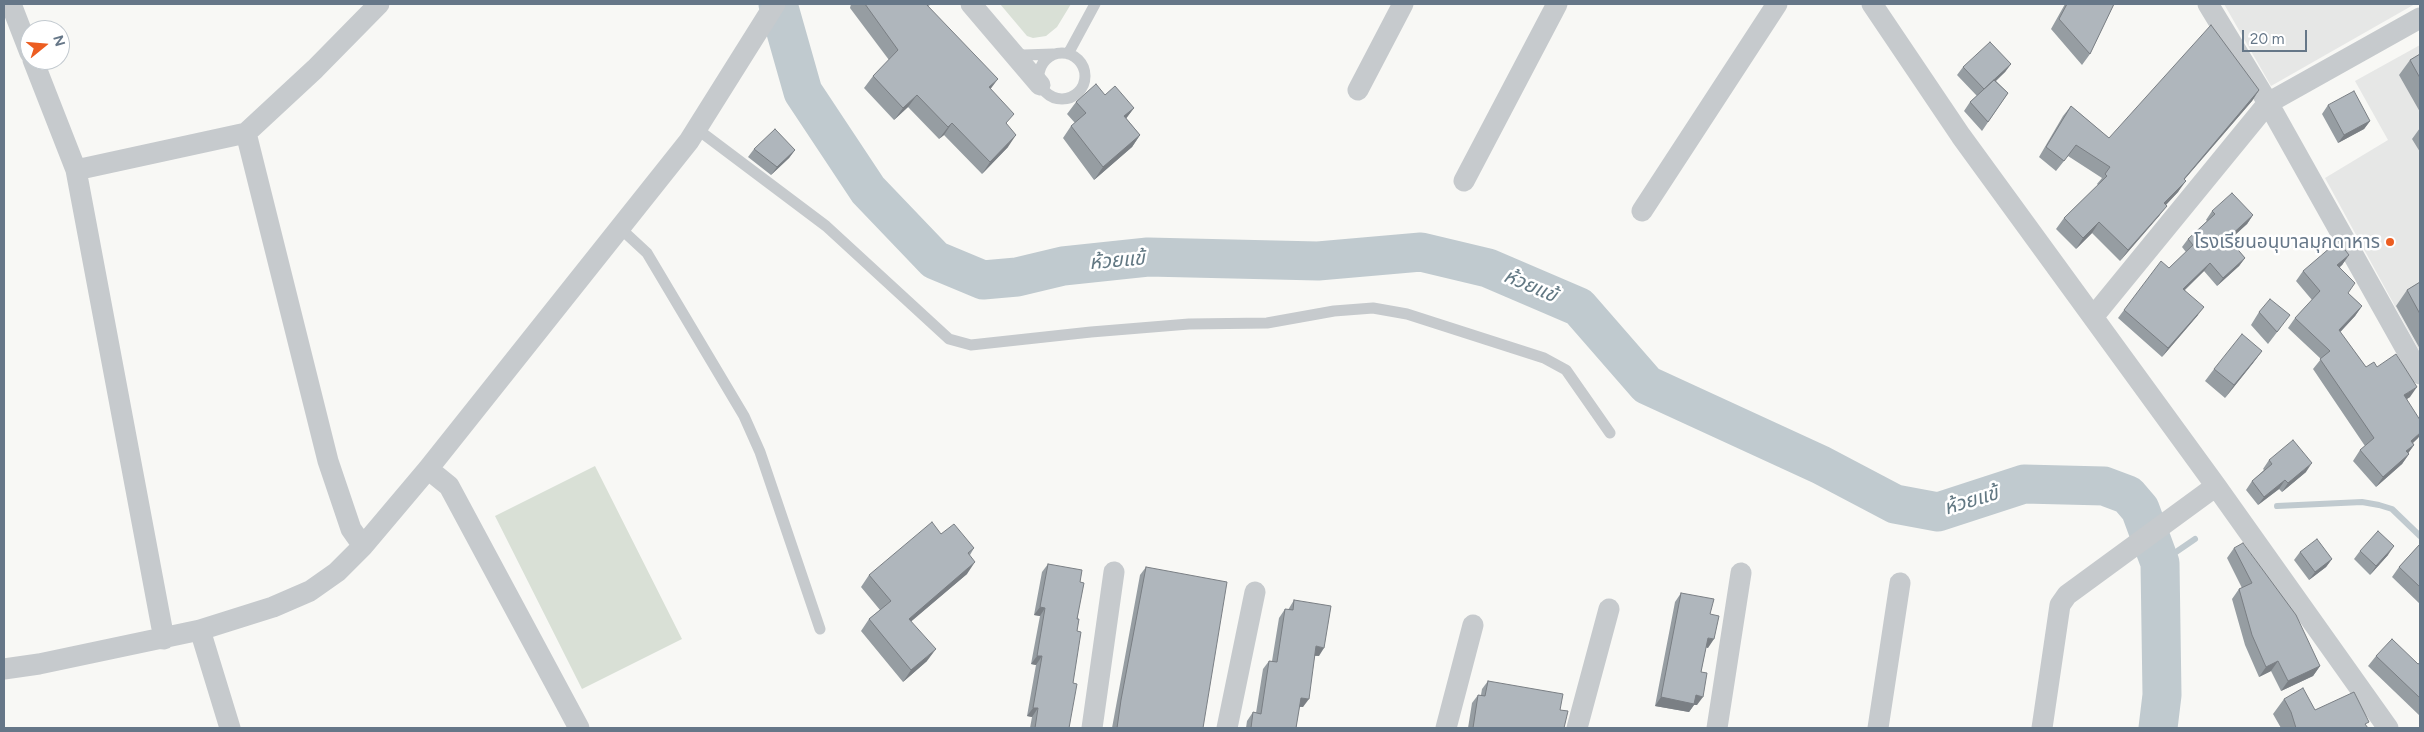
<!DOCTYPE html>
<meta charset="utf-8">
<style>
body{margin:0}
#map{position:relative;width:2424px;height:732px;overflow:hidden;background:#f8f8f5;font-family:Figtree,sans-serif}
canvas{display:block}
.frame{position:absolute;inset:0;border:5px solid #678;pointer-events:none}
.north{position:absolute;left:20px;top:20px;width:50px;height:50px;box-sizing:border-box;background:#fff;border:1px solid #c2c9cf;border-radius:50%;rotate:73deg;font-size:14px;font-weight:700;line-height:20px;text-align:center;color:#678}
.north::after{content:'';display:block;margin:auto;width:18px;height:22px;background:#ec5d21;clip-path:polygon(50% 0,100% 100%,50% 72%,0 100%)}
.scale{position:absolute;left:2242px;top:30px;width:65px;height:22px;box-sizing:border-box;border:2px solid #678;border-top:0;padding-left:6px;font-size:15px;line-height:18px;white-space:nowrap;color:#678;-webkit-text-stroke:4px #fff;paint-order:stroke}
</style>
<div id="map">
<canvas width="2424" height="732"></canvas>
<div class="frame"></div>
<div class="north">N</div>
<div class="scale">20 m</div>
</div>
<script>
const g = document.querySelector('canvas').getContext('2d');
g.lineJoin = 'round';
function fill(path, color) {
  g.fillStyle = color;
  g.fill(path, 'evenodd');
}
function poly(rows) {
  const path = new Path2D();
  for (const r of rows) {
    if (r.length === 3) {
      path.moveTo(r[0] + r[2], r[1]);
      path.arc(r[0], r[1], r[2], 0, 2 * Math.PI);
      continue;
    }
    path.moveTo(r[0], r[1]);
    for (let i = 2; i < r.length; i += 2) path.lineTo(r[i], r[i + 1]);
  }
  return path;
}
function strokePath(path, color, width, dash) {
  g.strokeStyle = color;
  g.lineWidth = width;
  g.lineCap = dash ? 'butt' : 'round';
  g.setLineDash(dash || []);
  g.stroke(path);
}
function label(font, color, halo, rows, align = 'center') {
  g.font = font + ' Figtree,"Noto Sans Thai",sans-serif';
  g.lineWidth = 5;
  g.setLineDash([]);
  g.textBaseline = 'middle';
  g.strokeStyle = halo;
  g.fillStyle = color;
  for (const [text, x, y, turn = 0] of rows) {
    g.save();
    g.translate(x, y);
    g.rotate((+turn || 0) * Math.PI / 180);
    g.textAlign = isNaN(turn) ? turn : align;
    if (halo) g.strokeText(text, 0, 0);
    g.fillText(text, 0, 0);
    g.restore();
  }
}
fill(poly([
 [2224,4,2415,4,2271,86],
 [2420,45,2420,352,2325,178,2388,140,2355,81]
]), '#e6e7e6');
fill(poly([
 [1000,4,1071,4,1057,27,1046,36,1033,38,1027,36],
 [595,466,682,639,582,689,495,516]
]), '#d9e0d6');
strokePath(poly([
 [2277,506,2362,502,2379,505,2392,509,2420,536],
 [2160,563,2195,539]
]), '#c0cacf', 6);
strokePath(poly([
 [778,4,803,92,868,190,935,260,983,280,1017,277,1063,266,1148,257,1318,261,1421,252,1488,268,1579,307,1647,385,1821,465,1895,504,1938,512,2024,484,2104,486,2128,495,2140,509,2160,563,2162,695,2158,728]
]), '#c0cacf', 39);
strokePath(poly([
 [1062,76,23],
 [1016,53,1024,55,1053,54],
 [1068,54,1095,4],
 [697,129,826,226,949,339,971,345,1091,332,1189,324,1267,323,1334,311,1373,308,1407,314,1544,358,1566,370,1610,433],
 [620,228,647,253,744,416,760,452,820,629]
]), '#c6cacd', 11);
strokePath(poly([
 [11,4,30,53],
 [971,4,1040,85],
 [1872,4,1961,136,2216,486,2388,728],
 [2208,4,2268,103,2420,374],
 [33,60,76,170,164,639],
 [1358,90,1403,4],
 [246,133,328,461,351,529,363,546],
 [76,170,246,133,315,69,379,4],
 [1464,181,1557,4],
 [1642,211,1777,4],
 [2093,317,2268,103,2420,18],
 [428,469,449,486,579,728],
 [200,630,230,728],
 [4,669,39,664,200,630,273,607,310,591,337,572,363,546,428,469,689,141,775,4],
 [1092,728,1114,572],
 [1227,728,1255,592],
 [1446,728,1473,625],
 [1577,728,1609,609],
 [1717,728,1741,573],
 [1878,728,1900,583],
 [2042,728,2060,605,2067,595,2216,486]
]), '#c6cacd', 21);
fill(poly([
 [851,4,932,4,928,6,991,89,1007,124,1008,147,982,174,944,135,939,139,908,107,894,120,864,88,873,76,889,60,850,8],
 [2065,4,2114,4,2090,54,2082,65,2051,29],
 [2420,54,2420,112,2399,75,2410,60],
 [2011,64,2005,72,1996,81,2008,93,1982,131,1964,111,1970,102,1977,96,1957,75,1963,67],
 [2259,90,2252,101,2184,180,2178,192,2166,205,2159,216,2120,261,2092,233,2076,249,2056,229,2064,218,2098,185,2097,184,2102,178,2068,156,2056,171,2039,157,2063,116,2071,106,2109,138],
 [1105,95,1134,108,1126,118,1140,135,1132,147,1094,180,1063,138,1071,126,1075,123,1067,114,1076,102],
 [2328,105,2370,121,2364,129,2338,143,2322,114],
 [2420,128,2420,152,2412,139],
 [754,149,795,150,789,158,771,175,748,157],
 [2212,211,2253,215,2247,224,2229,240,2245,258,2239,266,2217,286,2204,271,2185,290,2198,315,2162,357,2118,318,2124,310,2169,268,2186,252,2182,247,2188,239,2207,221,2206,220],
 [2349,255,2342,265,2340,267,2348,293,2362,306,2355,316,2340,332,2366,367,2377,367,2410,397,2407,399,2418,438,2413,443,2414,445,2408,453,2409,454,2402,464,2376,487,2353,461,2360,450,2365,446,2313,369,2321,359,2288,328,2295,318,2312,300,2296,281,2303,271],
 [2420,282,2420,349,2396,306,2407,290],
 [2259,312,2281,327,2268,344,2251,325],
 [2262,351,2253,363,2225,398,2205,381,2214,369],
 [2269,460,2306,472,2282,492,2279,489,2258,505,2246,490,2252,481,2264,470,2263,469],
 [941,534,974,548,970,555,967,574,911,621,927,661,903,682,861,631,869,619,880,610,861,587,869,575],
 [2420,544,2420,604,2392,577,2399,567],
 [2234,548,2320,666,2313,676,2281,691,2271,671,2259,677,2245,645,2232,599,2239,589,2242,588,2227,558],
 [2360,551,2388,555,2370,575,2354,559],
 [2300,552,2332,559,2326,567,2309,580,2294,560],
 [1048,564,1080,582,1077,631,1069,728,1030,728,1032,717,1027,716,1036,665,1031,664,1040,616,1034,615,1042,572],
 [1146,567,1203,728,1112,728,1140,575],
 [1681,593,1710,614,1708,648,1706,647,1701,672,1697,705,1694,705,1689,712,1655,706,1675,602],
 [1294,600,1319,656,1315,656,1303,707,1299,707,1296,728,1246,728,1247,721,1253,712,1256,713,1263,669,1269,661,1272,661,1279,618,1285,609,1288,610],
 [2376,656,2418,664,2420,663,2420,716,2368,666],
 [1488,681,1560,710,1564,728,1468,728,1472,703,1478,695,1481,695,1482,689],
 [2284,699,2315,710,2366,726,2368,728,2281,728,2273,714]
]), '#969da2');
fill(poly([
 [2011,64,2005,72,1978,97,1984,89],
 [998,79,989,91,989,87],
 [2259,90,2252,101,2176,189,2184,179],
 [917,95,908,107,894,120,903,108],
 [1134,108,1125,120,1124,116],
 [2370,121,2364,129,2338,143,2344,135],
 [952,123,944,135,939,139,948,127],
 [1016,135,1008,147,982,174,990,162],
 [1140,135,1132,147,1094,180,1103,167],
 [795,150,789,158,771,175,777,167],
 [2186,181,2178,192,2157,214,2164,203],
 [2167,206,2159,216,2120,261,2128,250],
 [2253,215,2247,224,2222,247,2228,238],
 [2099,222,2092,233,2076,249,2083,238],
 [2349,255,2342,265,2330,275,2337,265],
 [2245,258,2239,266,2217,286,2223,278],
 [2210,263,2204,271,2177,297,2183,289],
 [2362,306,2355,316,2332,341,2339,330],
 [2204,307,2198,315,2162,357,2168,348],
 [2262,351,2253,363,2225,398,2234,385],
 [2417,387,2410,397,2397,405,2404,395],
 [2420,433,2420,436,2418,438,2404,451,2411,441],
 [2414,445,2407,455,2406,451],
 [2409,454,2402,464,2376,487,2383,477],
 [2312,463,2306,472,2282,492,2288,483],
 [2285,480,2279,489,2258,505,2264,497],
 [2394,546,2388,555,2370,575,2376,566],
 [2332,559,2326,567,2309,580,2315,572],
 [975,562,967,574,900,631,909,619],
 [1040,607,1045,608,1040,616,1034,615],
 [1708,638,1714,639,1708,648,1702,646],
 [1316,646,1324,648,1319,656,1311,655],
 [936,649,927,661,903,682,911,670],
 [1037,656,1042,656,1036,665,1031,664],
 [2278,661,2271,671,2259,677,2266,667],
 [2320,666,2313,676,2281,691,2288,681],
 [1696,695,1703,697,1697,705,1694,705,1689,712,1655,706,1661,697],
 [1301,698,1309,699,1303,707,1295,706],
 [1033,708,1038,708,1032,717,1027,716]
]), '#7a7f84');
const building = poly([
 [865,4,926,4,998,79,989,87,1014,114,1006,123,1016,135,990,162,952,123,948,127,917,95,903,108,873,76,898,50,865,4],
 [2067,4,2114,4,2090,54,2059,19,2067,4],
 [2211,25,2259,90,2184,179,2186,181,2164,203,2167,206,2128,250,2099,222,2083,238,2064,218,2107,176,2105,174,2110,167,2076,145,2064,161,2046,147,2071,106,2109,138,2211,25],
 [1990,42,2011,64,1984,89,1963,67,1990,42],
 [2420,54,2420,78,2410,60,2420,54],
 [1994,80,2008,93,1988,122,1970,102,1994,80],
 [1096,84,1105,95,1115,86,1134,108,1124,116,1140,135,1103,167,1071,126,1086,113,1076,102,1096,84],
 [2354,91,2370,121,2344,135,2328,105,2354,91],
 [775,129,795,150,777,167,754,149,775,129],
 [2232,193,2253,215,2228,238,2245,258,2223,278,2210,263,2183,289,2204,307,2168,348,2124,310,2161,261,2169,268,2193,245,2188,239,2215,214,2212,211,2232,193],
 [2338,241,2349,255,2337,265,2355,283,2348,293,2362,306,2339,330,2366,367,2374,362,2377,367,2396,354,2417,387,2404,395,2420,420,2420,433,2411,441,2414,445,2406,451,2409,454,2383,477,2360,450,2374,438,2320,359,2330,351,2295,318,2320,291,2303,271,2338,241],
 [2420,282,2420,314,2407,290,2420,282],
 [2270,299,2290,315,2277,332,2259,312,2270,299],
 [2242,334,2262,351,2234,385,2214,369,2242,334],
 [2293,440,2312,463,2288,483,2285,480,2264,497,2252,481,2272,464,2269,460,2293,440],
 [932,522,941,534,954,524,974,548,968,553,975,562,909,619,936,649,911,670,869,619,891,601,869,575,932,522],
 [2378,531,2394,546,2376,566,2360,551,2378,531],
 [2317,539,2332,559,2315,572,2300,552,2317,539],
 [2243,543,2296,615,2320,666,2288,681,2278,661,2266,667,2252,635,2239,589,2252,583,2234,548,2243,543],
 [2420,544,2420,587,2399,567,2420,544],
 [1048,564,1082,570,1080,582,1084,583,1077,619,1079,619,1077,631,1081,632,1073,683,1077,684,1069,728,1035,728,1038,708,1033,708,1042,656,1037,656,1045,608,1040,607,1048,564],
 [1146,567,1227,582,1203,728,1117,728,1121,700,1146,567],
 [1681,593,1714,599,1710,614,1719,616,1714,639,1708,638,1701,672,1707,673,1703,697,1696,695,1694,704,1661,697,1681,593],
 [1294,600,1331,606,1324,648,1316,646,1309,699,1301,698,1296,728,1251,728,1253,712,1261,714,1269,661,1277,662,1285,609,1293,610,1294,600],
 [2392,639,2418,664,2420,663,2420,698,2376,656,2392,639],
 [1488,681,1563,694,1560,710,1568,711,1564,728,1473,728,1478,695,1485,696,1488,681],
 [2303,688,2315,710,2354,692,2369,722,2365,724,2368,728,2296,728,2291,712,2284,699,2303,688]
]);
fill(building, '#afb6bc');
strokePath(building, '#7a7f84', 1);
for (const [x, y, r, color] of [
 [2390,242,5,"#ec5d21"]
]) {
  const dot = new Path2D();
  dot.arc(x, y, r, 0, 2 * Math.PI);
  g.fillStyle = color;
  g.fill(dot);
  strokePath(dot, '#fff', 2);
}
label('19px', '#678', '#fff', [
 ["โรงเรียนอนุบาลมุกดาหาร",2380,242]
], 'right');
label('italic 20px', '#627883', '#fff', [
 ["ห้วยแข้",1117,261,-5],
 ["ห้วยแข้",1530,286,23],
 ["ห้วยแข้",1971,501,-17]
]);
</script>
